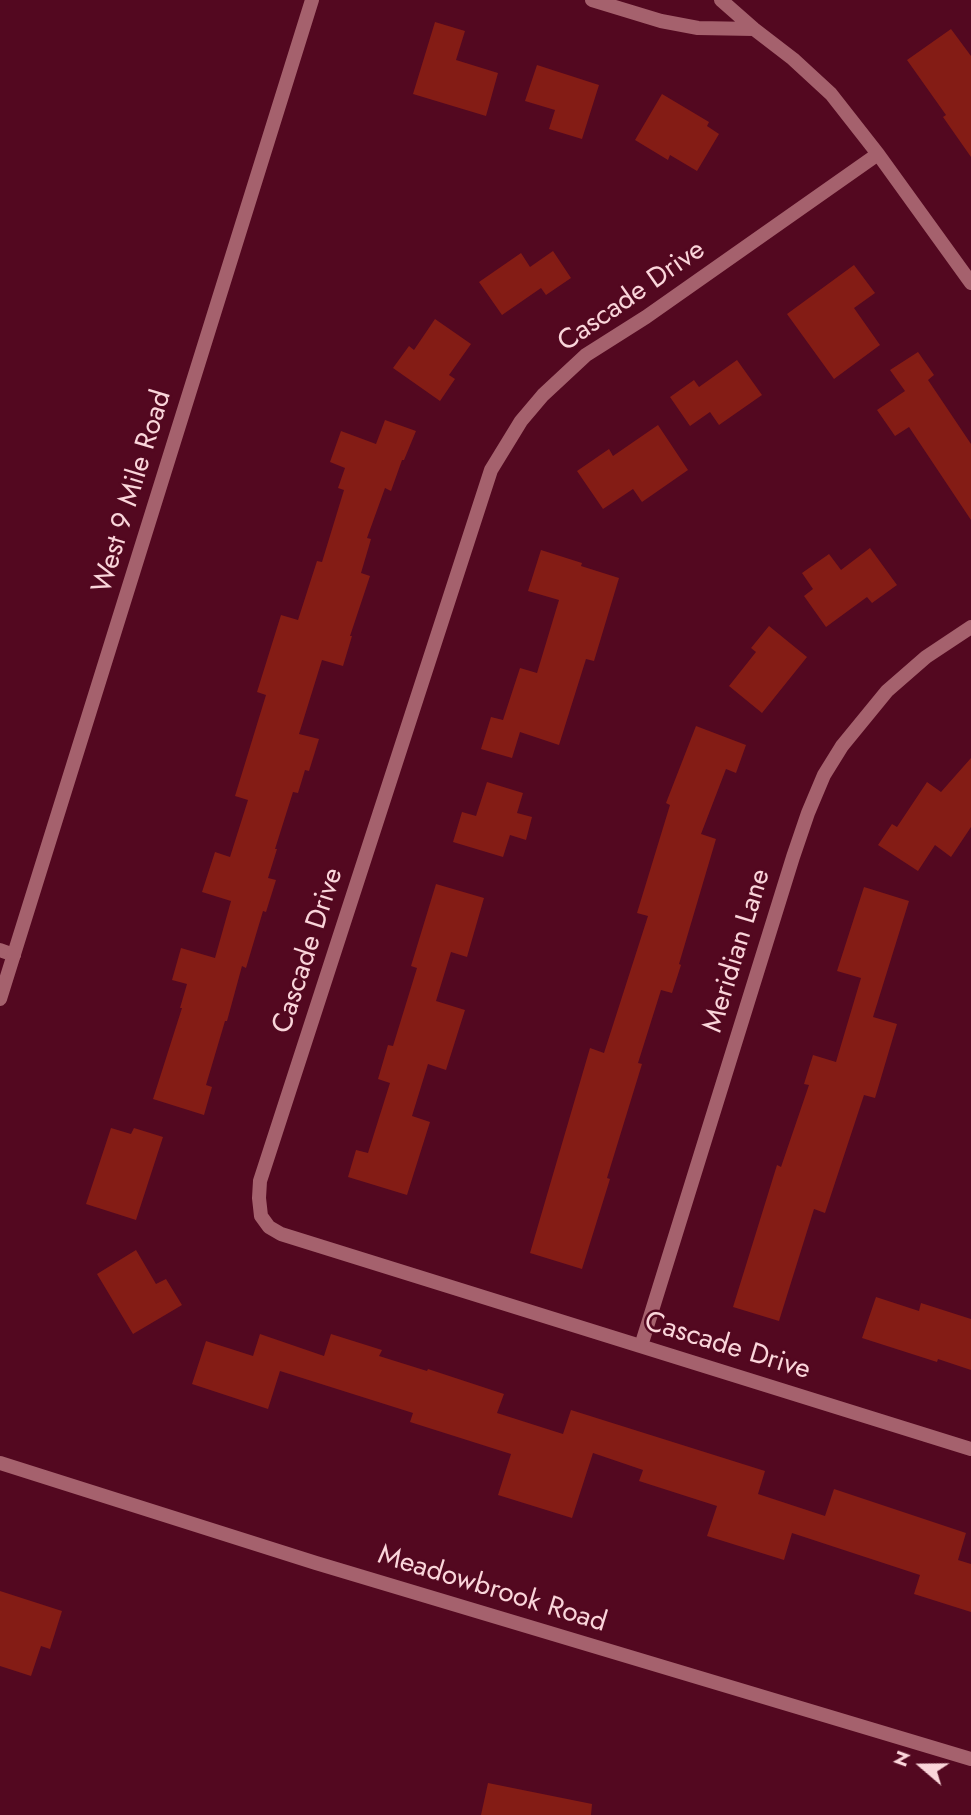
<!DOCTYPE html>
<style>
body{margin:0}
#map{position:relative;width:971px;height:1815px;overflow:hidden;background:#530820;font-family:Jost,sans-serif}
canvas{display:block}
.north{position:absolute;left:887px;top:1731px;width:70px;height:70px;-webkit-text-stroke:5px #530820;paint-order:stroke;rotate:290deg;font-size:19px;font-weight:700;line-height:28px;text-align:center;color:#fad5da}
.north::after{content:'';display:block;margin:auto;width:24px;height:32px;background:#fad5da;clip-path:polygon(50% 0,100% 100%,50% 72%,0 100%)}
</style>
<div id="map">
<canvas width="971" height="1815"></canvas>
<div class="north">N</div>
</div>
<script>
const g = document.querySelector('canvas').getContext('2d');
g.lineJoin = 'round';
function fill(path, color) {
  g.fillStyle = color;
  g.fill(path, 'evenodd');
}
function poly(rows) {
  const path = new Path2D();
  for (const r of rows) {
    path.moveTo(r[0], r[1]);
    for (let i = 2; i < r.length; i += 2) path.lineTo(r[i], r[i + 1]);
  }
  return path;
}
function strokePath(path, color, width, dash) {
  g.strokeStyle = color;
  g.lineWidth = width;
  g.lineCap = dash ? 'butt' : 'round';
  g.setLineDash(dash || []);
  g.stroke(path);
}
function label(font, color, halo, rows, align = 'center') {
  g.font = font + ' Jost,sans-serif';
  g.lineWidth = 5;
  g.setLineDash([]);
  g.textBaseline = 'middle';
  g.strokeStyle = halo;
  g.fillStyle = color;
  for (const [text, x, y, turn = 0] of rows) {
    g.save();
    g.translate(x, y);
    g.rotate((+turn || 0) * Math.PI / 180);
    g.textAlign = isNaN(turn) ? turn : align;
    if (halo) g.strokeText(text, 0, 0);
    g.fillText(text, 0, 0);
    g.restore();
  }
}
fill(poly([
 [435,22,465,31,456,60,498,73,486,116,413,94],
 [951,29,971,56,971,157,943,117,946,115,907,60],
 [537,65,599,85,582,139,549,129,555,110,525,101],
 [662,94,709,122,707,126,719,134,697,171,670,155,668,160,635,140],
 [553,251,571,278,546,295,541,288,502,315,479,282,521,253,530,267],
 [854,265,875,293,854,308,880,345,834,379,787,314],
 [435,319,471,344,449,375,455,379,440,401,393,368,409,346,414,350],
 [918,352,934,375,928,380,971,444,971,520,909,427,895,436,877,410,905,391,890,370],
 [737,360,762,395,719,425,710,412,690,426,670,397,694,380,699,387],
 [385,420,416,431,404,460,402,460,391,491,385,488,367,538,371,539,361,573,370,576,350,636,352,636,343,666,322,660,299,734,319,739,309,771,305,770,298,793,293,792,275,849,277,849,268,878,276,880,266,912,263,911,246,968,242,966,227,1021,225,1021,206,1085,212,1087,204,1115,153,1099,182,1008,180,1008,187,984,172,980,181,948,215,958,231,901,202,892,215,852,230,857,248,800,235,796,266,695,257,692,281,615,298,620,317,561,322,562,344,490,338,488,345,468,330,462,341,431,376,444],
 [658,425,688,470,642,502,633,489,603,509,577,471,609,449,613,456],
 [870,548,897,585,872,603,867,597,826,627,804,596,813,589,802,573,829,554,841,570],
 [541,550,582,563,581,566,619,578,594,661,586,659,559,745,520,732,512,758,481,749,491,717,503,720,520,668,537,673,559,600,528,591],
 [769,626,807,657,762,713,729,686,756,652,751,648],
 [696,726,746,745,736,773,726,769,701,834,716,839,679,964,681,965,672,993,661,990,638,1063,642,1064,607,1178,610,1179,582,1269,530,1253,590,1048,604,1053,648,916,637,913,670,805,666,803],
 [971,758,971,827,951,857,935,845,918,871,878,845,892,824,897,827,927,782,941,792],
 [487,782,523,793,517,813,532,817,526,840,510,835,503,857,453,842,462,812,476,816],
 [436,884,484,898,467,957,451,952,436,1001,465,1010,446,1070,428,1064,412,1116,430,1122,407,1195,348,1177,356,1150,368,1153,390,1083,378,1079,388,1045,393,1046,417,968,411,966],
 [864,887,909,901,873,1017,897,1024,875,1098,864,1095,825,1213,814,1209,779,1321,733,1307,777,1165,781,1167,809,1085,804,1084,813,1055,836,1062,861,978,837,971],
 [111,1128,131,1134,134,1128,163,1137,136,1220,86,1204],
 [136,1250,156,1284,166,1279,182,1305,133,1334,97,1274],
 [876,1297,919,1311,921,1303,971,1319,971,1370,938,1359,937,1362,862,1338],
 [260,1334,324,1356,331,1334,382,1350,379,1356,427,1371,428,1369,504,1394,497,1413,563,1434,571,1410,765,1471,758,1494,825,1516,834,1489,966,1533,958,1560,971,1564,971,1612,914,1594,920,1575,792,1533,784,1560,707,1536,717,1506,639,1481,643,1470,593,1453,572,1518,498,1495,511,1454,410,1422,413,1413,280,1371,268,1409,192,1384,206,1341,253,1356],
 [0,1591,62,1611,50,1649,41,1646,31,1676,0,1666],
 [488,1783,592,1804,591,1815,481,1815]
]), '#841c15');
strokePath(poly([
 [592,0,661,21,698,28,754,29],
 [721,0,754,29,793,59,831,94,878,154,971,283],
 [878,154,646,317,586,355,543,395,521,421,491,470,260,1181,259,1198,261,1216,269,1227,281,1234,971,1449],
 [0,950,14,955],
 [641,1346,793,857,808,813,824,775,842,746,887,691,926,657,971,627]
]), '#a5616d', 14);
strokePath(poly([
 [0,999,312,0],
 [0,1463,316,1563,971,1759]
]), '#a5616d', 14);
label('28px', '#fad5da', '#530820', [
 ["Cascade Drive",632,297,-35],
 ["West 9 Mile Road",133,492,-73],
 ["Cascade Drive",309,951,-72],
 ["Meridian Lane",738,951,-73],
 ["Cascade Drive",727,1347,17],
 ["Meadowbrook Road",492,1590,17]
]);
</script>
